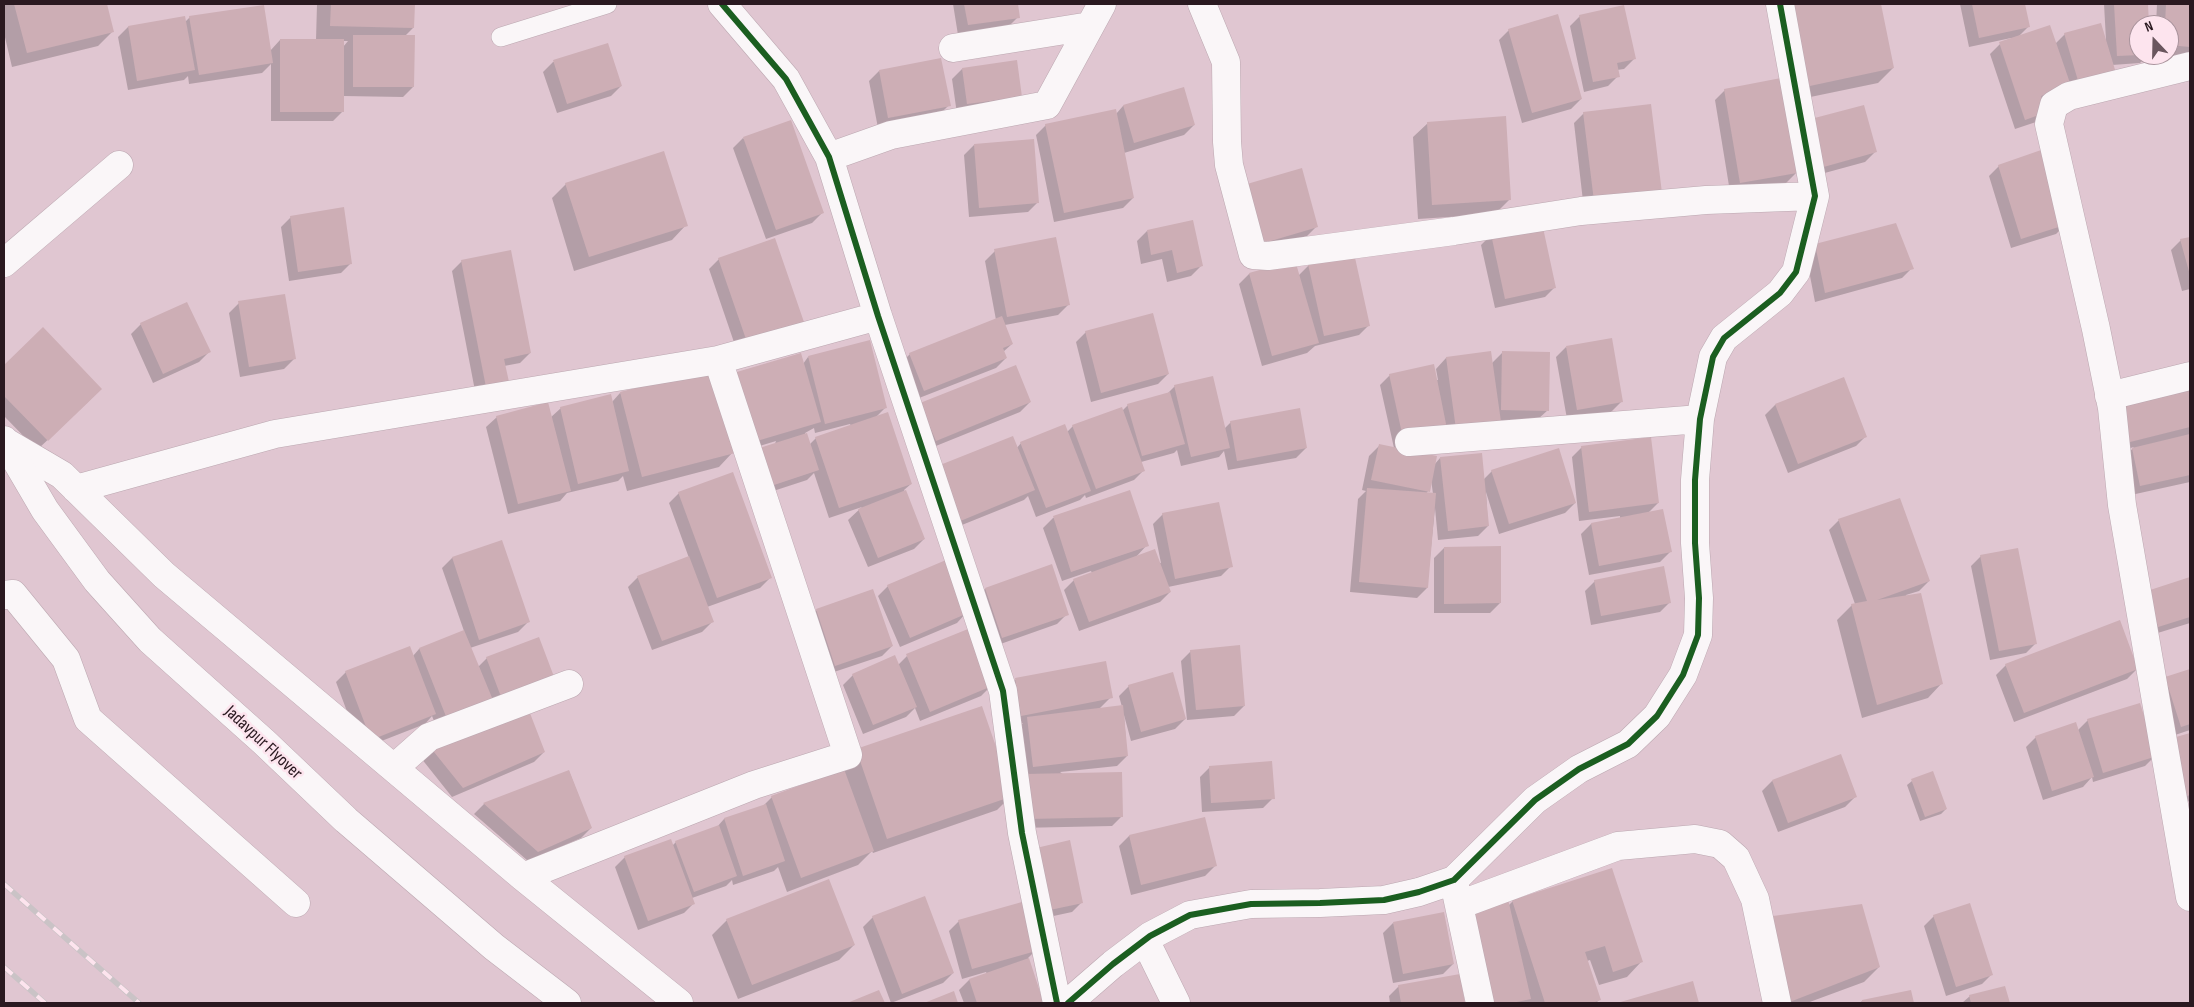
<!DOCTYPE html>
<style>
body{margin:0}
#map{position:relative;width:2194px;height:1007px;overflow:hidden;background:#e0c6d1;font-family:"Sofia Sans Condensed",sans-serif}
canvas{display:block}
.frame{position:absolute;inset:0;border:5px solid #2a1920;pointer-events:none}
.north{position:absolute;left:2129px;top:15px;width:50px;height:50px;box-sizing:border-box;background:#fde4ee;border:1px solid #a9939c;border-radius:50%;rotate:339deg;font-size:14px;font-weight:700;line-height:20px;text-align:center;color:#2a1920}
.north::after{content:'';display:block;margin:auto;width:18px;height:22px;background:#6a565e;clip-path:polygon(50% 0,100% 100%,50% 72%,0 100%)}
</style>
<div id="map">
<canvas width="2194" height="1007"></canvas>
<div class="frame"></div>
<div class="north">N</div>
</div>
<script>
const g = document.querySelector('canvas').getContext('2d');
g.lineJoin = 'round';
function fill(path, color) {
  g.fillStyle = color;
  g.fill(path, 'evenodd');
}
function poly(rows) {
  const path = new Path2D();
  for (const r of rows) {
    path.moveTo(r[0], r[1]);
    for (let i = 2; i < r.length; i += 2) path.lineTo(r[i], r[i + 1]);
  }
  return path;
}
function strokePath(path, color, width, dash) {
  g.strokeStyle = color;
  g.lineWidth = width;
  g.lineCap = dash ? 'butt' : 'round';
  g.setLineDash(dash || []);
  g.stroke(path);
}
function label(font, color, halo, rows, align = 'center') {
  g.font = font + ' "Sofia Sans Condensed",sans-serif';
  g.lineWidth = 5;
  g.setLineDash([]);
  g.textBaseline = 'middle';
  g.strokeStyle = halo;
  g.fillStyle = color;
  for (const [text, x, y, turn = 0] of rows) {
    g.save();
    g.translate(x, y);
    g.rotate((+turn || 0) * Math.PI / 180);
    g.textAlign = isNaN(turn) ? turn : align;
    if (halo) g.strokeText(text, 0, 0);
    g.fillText(text, 0, 0);
    g.restore();
  }
}
fill(poly([
 [4,4,106,4,113,31,98,46,12,67,4,33],
 [317,4,414,4,413,28,405,36,413,87,403,97,343,96,343,111,333,121,271,121,271,64,262,73,189,84,188,76,184,80,128,90,118,37,128,27,185,22,190,17,270,51,280,40,316,40],
 [343,41,348,41,343,47],
 [953,4,1016,4,1018,17,1008,27,958,35],
 [1772,4,1880,4,1893,68,1878,83,1791,101],
 [1960,4,2024,4,2029,26,2017,38,2055,44,2065,34,2106,40,2104,4,2146,4,2148,25,2139,25,2139,55,2148,55,2140,63,2112,65,2046,112,2036,122,2015,129,1990,54,2000,44,2011,40,2011,38,1969,47],
 [2157,4,2190,4,2190,57,2160,55,2169,55,2169,25,2156,25],
 [1580,16,1634,59,1624,69,1617,70,1618,76,1608,86,1584,92,1570,26],
 [1509,30,1581,99,1571,109,1522,123,1499,40],
 [607,44,621,86,611,96,557,113,543,72,553,62],
 [962,69,1021,96,957,114,952,79],
 [879,71,949,105,939,115,878,128,869,81],
 [1183,89,1194,125,1184,135,1124,153,1133,198,1123,208,1054,222,1036,135,1046,125,1116,114,1123,106],
 [1725,90,1796,173,1786,183,1730,192,1715,100],
 [1584,113,1660,192,1584,210,1574,123],
 [1428,123,1510,199,1495,214,1418,219,1413,137],
 [1798,131,1875,152,1865,162,1810,177],
 [743,138,822,213,812,223,766,239,733,148],
 [974,145,1038,202,1028,212,969,217,964,155],
 [1999,166,2066,224,2056,234,2011,248,1989,176],
 [566,184,686,225,672,240,574,271,552,198],
 [1237,195,1317,226,1307,236,1254,252],
 [291,217,351,263,341,273,289,281,281,227],
 [1147,231,1201,266,1191,276,1167,282,1162,259,1141,264,1137,241],
 [1491,235,1555,287,1545,297,1495,308,1481,245],
 [2190,238,2190,289,2182,291,2171,250,2181,240],
 [1816,245,1912,268,1902,278,1815,302,1806,255],
 [995,251,1068,305,1058,315,1005,325,1012,344,1003,352,1006,358,996,368,914,400,900,364,910,354,996,320,985,261],
 [719,259,803,325,738,354,709,269],
 [462,261,530,353,520,363,504,366,476,396,452,271],
 [1294,261,1298,276,1309,265,1369,325,1359,335,1315,346,1307,353,1262,366,1239,284,1249,274],
 [239,303,294,359,284,369,240,377,229,313],
 [141,324,209,352,199,362,153,383,131,334],
 [43,329,91,399,37,450,4,416,4,366],
 [1086,332,1168,374,1158,384,1091,402,1076,342],
 [1566,347,1621,402,1611,412,1567,419,1556,357],
 [1502,353,1548,410,1537,420,1499,420,1436,439,1394,448,1380,385,1390,375,1438,380,1436,369,1446,358,1491,364],
 [808,357,886,407,875,418,911,484,904,490,924,539,914,549,868,567,848,520,862,507,829,518,814,473,807,480,755,497,776,441,740,452],
 [850,424,851,426,816,438,809,445,805,433,814,428,815,433],
 [1843,378,1866,436,1856,446,1788,473,1765,415,1775,405],
 [1175,386,1224,429,1231,422,1306,448,1296,458,1228,470,1224,451,1219,457,1181,466,1177,450,1174,453,1141,462,1144,470,1134,480,1086,498,1085,495,1080,500,1036,517,1028,496,1024,500,947,531,1021,443,1067,432,1073,426,1122,411,1128,405,1167,394],
 [2190,386,2190,434,2188,436,2190,436,2190,482,2131,495,2123,459,2134,447,2120,451,2110,413],
 [620,393,733,452,719,467,627,491,623,476,618,481,567,493,560,501,508,514,486,427,497,417,550,418,561,408,612,402],
 [1030,402,1020,412,926,450,921,404],
 [1379,446,1434,465,1440,458,1483,480,1492,471,1575,503,1565,513,1499,534,1486,492,1488,526,1478,536,1438,540,1435,508,1427,588,1417,598,1350,592,1358,499,1366,491,1362,490,1369,456],
 [1431,479,1433,494,1426,494,1428,491],
 [1582,447,1658,503,1648,513,1670,552,1660,562,1589,575,1581,534,1591,524,1620,518,1620,516,1579,521,1572,457],
 [1129,492,1147,545,1136,557,1161,563,1153,524,1163,514,1231,566,1221,576,1168,587,1170,592,1160,602,1079,631,1064,590,1074,580,1092,573,1091,571,1062,581,1043,528,1053,518],
 [679,493,770,578,760,588,707,607,712,622,702,632,652,650,628,587,638,577,689,558,669,503],
 [1839,520,1929,581,1919,591,1906,595,1942,683,1928,698,1862,718,1837,620,1852,605,1855,604,1829,530],
 [501,542,528,622,518,632,470,648,478,667,487,658,555,682,439,733,432,716,425,724,361,749,336,682,346,672,413,656,419,649,464,631,442,568,452,558],
 [1444,548,1500,603,1490,613,1434,613,1434,558],
 [1981,556,2036,643,2026,653,1990,660,1971,566],
 [2190,579,2190,623,2148,636,2148,592],
 [1595,581,1670,602,1660,612,1591,625,1585,591],
 [888,586,966,613,957,623,900,647,878,596],
 [985,589,1067,614,1057,624,992,647,975,599],
 [817,610,892,646,882,656,825,675,807,620],
 [1191,651,1244,706,1234,716,1187,720,1181,661],
 [907,656,991,686,981,696,920,721,915,708,906,717,863,734,843,685,853,675,898,665],
 [1105,663,1111,697,1099,709,1122,707,1119,696,1129,686,1185,719,1175,729,1131,741,1124,715,1127,756,1117,766,1060,772,1122,816,1112,826,1018,828,1018,728,1023,723,1012,725,1005,690,1015,680],
 [2006,665,2137,669,2127,679,2014,722,1996,675],
 [2190,670,2190,730,2172,736,2166,678],
 [981,708,1012,795,997,810,873,853,872,851,858,865,787,892,778,867,774,871,733,885,732,880,726,886,692,898,694,903,684,913,638,930,615,867,625,857,672,846,676,842,717,827,724,819,762,807,772,797,845,770,842,764],
 [2088,720,2155,756,2145,766,2093,782,2092,777,2083,787,2043,800,2026,747,2036,737,2078,730],
 [2190,734,2190,801,2177,805,2170,740],
 [431,748,544,752,534,762,452,797,421,758],
 [1210,767,1273,798,1263,808,1202,812,1200,777],
 [569,771,591,828,581,838,528,861,474,814,484,804],
 [1772,781,1855,797,1845,807,1778,832,1762,791],
 [1912,781,1946,809,1941,814,1920,821,1907,785],
 [1204,818,1215,866,1205,876,1131,895,1119,846,1129,836],
 [1023,860,1082,902,1072,912,1035,920],
 [1513,901,1641,962,1627,977,1599,985,1590,960,1587,961,1599,1000,1596,1003,1476,1003,1509,905],
 [1934,916,1992,974,1982,984,1946,996,1924,926],
 [873,917,953,973,943,983,891,1003,863,927],
 [1774,918,1879,967,1864,982,1807,1003,1770,1003,1759,932],
 [727,920,854,945,839,960,738,999,712,935],
 [959,921,1035,951,1028,958,1042,1001,1040,1003,964,1003,959,990,969,980,987,974,986,972,962,979,949,931],
 [1393,923,1453,964,1443,974,1393,983,1383,933],
 [1459,976,1463,1003,1390,1003,1389,996,1399,986],
 [1692,982,1698,1003,1620,1003],
 [2004,988,2009,1003,1962,1003,1970,996],
 [1910,991,1913,1003,1860,1003,1862,1001]
]), '#0003');
fill(poly([
 [14,4,107,4,114,32,27,53],
 [331,4,415,4,414,28,330,26],
 [964,4,1018,4,1020,18,968,25],
 [1788,4,1881,4,1894,68,1805,87],
 [1972,4,2025,4,2030,27,1979,38],
 [2114,4,2148,4,2149,25,2139,25,2139,55,2117,56],
 [2166,4,2190,4,2190,47,2169,45,2169,25,2165,25],
 [264,5,273,63,199,75,189,16],
 [1624,5,1636,59,1617,63,1620,77,1593,82,1579,15],
 [1558,14,1582,99,1532,113,1508,29],
 [185,16,195,70,137,81,128,26],
 [2101,23,2116,73,2079,84,2064,33],
 [2050,25,2071,86,2041,96,2047,112,2025,120,1999,42],
 [353,35,415,35,414,87,353,87],
 [280,39,344,39,344,112,280,112],
 [608,43,622,86,567,104,553,60],
 [941,58,951,106,888,118,879,70],
 [1017,60,1022,97,967,104,962,68],
 [1781,78,1797,173,1740,183,1724,89],
 [1184,87,1195,125,1134,143,1123,105],
 [1651,104,1662,193,1594,201,1583,112],
 [1864,105,1877,152,1820,168,1807,120],
 [1116,109,1134,198,1064,213,1045,124],
 [1506,116,1511,200,1432,205,1427,122],
 [791,120,824,213,776,230,743,137],
 [1034,139,1039,203,979,208,974,144],
 [2044,149,2068,224,2021,239,1998,165],
 [664,151,688,226,589,257,565,183],
 [1302,168,1318,227,1264,243,1247,184],
 [344,207,352,264,298,272,290,216],
 [1193,220,1203,266,1177,273,1172,250,1151,255,1147,230],
 [1542,223,1556,288,1505,299,1491,234],
 [1896,223,1914,269,1825,293,1815,244],
 [1056,237,1070,305,1007,317,994,249],
 [2190,237,2190,275,2180,239],
 [775,238,805,325,748,345,718,258],
 [511,250,531,353,504,359,509,382,486,387,461,260],
 [1354,253,1370,326,1324,336,1308,264],
 [1295,260,1319,343,1272,356,1249,273],
 [285,294,296,359,249,367,238,301],
 [187,302,211,352,163,374,140,323],
 [1153,313,1169,374,1101,393,1085,331],
 [1002,316,1013,344,1003,348,1007,358,924,391,909,353],
 [43,327,102,389,48,441,4,396,4,365],
 [1612,338,1623,402,1577,410,1566,346],
 [870,340,887,408,825,424,808,356],
 [1491,351,1501,422,1456,429,1446,357],
 [1502,351,1550,352,1549,411,1501,410],
 [801,353,821,422,750,443,730,374],
 [1434,364,1447,429,1403,438,1389,374],
 [1016,365,1031,402,936,441,920,403],
 [713,368,735,453,642,477,620,392],
 [1213,376,1230,448,1191,457,1174,385],
 [1844,377,1867,437,1798,464,1775,404],
 [2190,385,2190,427,2130,442,2119,402],
 [1170,392,1185,444,1142,456,1127,404],
 [611,394,629,471,578,484,560,407],
 [548,402,571,491,518,504,496,416],
 [1122,407,1145,471,1096,489,1072,425],
 [1300,408,1307,448,1237,461,1230,421],
 [888,412,912,484,839,508,815,437],
 [1065,424,1091,491,1046,508,1020,442],
 [807,433,819,470,765,488,753,450],
 [2190,434,2190,475,2140,486,2132,448],
 [1013,436,1035,490,958,522,935,467],
 [1651,437,1659,503,1589,512,1581,446],
 [1379,444,1437,456,1430,492,1371,480],
 [1559,448,1576,503,1509,524,1491,470],
 [1482,453,1489,526,1448,531,1440,457],
 [733,472,772,578,717,598,678,492],
 [1367,488,1436,493,1428,588,1359,582],
 [906,490,925,539,878,558,858,509],
 [1130,490,1149,546,1071,572,1053,516],
 [1900,498,1930,581,1877,600,1921,593,1943,684,1877,705,1851,604,1867,601,1838,519],
 [1219,502,1233,567,1175,579,1162,513],
 [1663,509,1672,552,1599,566,1591,523],
 [502,540,530,622,479,640,452,557],
 [1501,546,1501,603,1444,604,1444,547],
 [2018,548,2037,644,1999,651,1980,555],
 [1155,549,1171,592,1089,622,1073,579],
 [689,556,714,622,662,641,637,576],
 [946,560,968,613,910,638,887,585],
 [1052,564,1069,615,1002,638,985,588],
 [1664,566,1671,603,1601,616,1594,580],
 [2190,577,2190,617,2158,627,2147,591],
 [873,589,893,646,835,666,816,609],
 [2120,620,2138,669,2024,713,2005,664],
 [968,629,992,686,930,712,906,654],
 [464,630,495,705,449,724,419,648],
 [539,637,556,682,503,702,486,657],
 [1240,645,1245,706,1196,710,1190,650],
 [410,646,436,714,371,740,345,671],
 [895,655,917,707,873,725,852,674],
 [1106,661,1113,698,1021,716,1015,678],
 [2190,669,2190,724,2181,727,2165,677],
 [1173,672,1186,719,1141,732,1128,685],
 [2140,703,2157,756,2103,773,2087,719],
 [1123,705,1128,756,1033,767,1027,717],
 [982,706,1013,796,887,839,856,749],
 [528,708,545,752,463,788,430,747],
 [2076,722,2094,777,2052,791,2035,736],
 [2190,733,2190,795,2187,796,2169,739],
 [1841,754,1857,797,1788,823,1772,780],
 [1272,761,1275,799,1211,803,1209,766],
 [844,769,874,851,801,878,771,796],
 [569,770,592,828,538,852,483,803],
 [1933,771,1947,809,1925,817,1911,779],
 [1122,772,1123,817,1027,819,1026,774],
 [766,804,785,861,743,876,724,818],
 [1205,817,1217,866,1141,885,1129,835],
 [719,825,737,876,694,892,675,841],
 [671,839,695,904,648,921,624,856],
 [1070,840,1083,903,1045,911,1032,849],
 [1612,868,1643,962,1613,972,1605,946,1585,952,1601,1000,1592,1003,1545,1003,1512,900],
 [829,879,855,945,752,985,726,919],
 [925,896,954,973,902,994,872,916],
 [1508,899,1531,999,1512,1003,1488,1003,1467,908],
 [1022,902,1036,951,972,969,958,920],
 [1970,903,1993,975,1956,987,1933,915],
 [1862,904,1880,967,1787,1003,1773,916],
 [1444,912,1454,964,1403,974,1393,922],
 [1029,958,1043,1001,1038,1003,977,1003,969,979],
 [1460,974,1465,1003,1401,1003,1398,985],
 [1693,981,1699,1003,1617,1003],
 [2005,986,2010,1003,1971,1003,1969,995],
 [879,990,885,1003,847,1003],
 [1911,990,1914,1003,1862,1003,1862,1000],
 [954,991,958,1003,924,1003]
]), '#cdaeb5');
const service = poly([
 [501,37,607,4]
]);
const minor = poly([
 [722,4,786,79,829,157,878,316,1003,691,1022,833,1057,1003],
 [1202,4,1226,62,1227,142,1229,165,1253,255,1268,256,1454,231,1581,211,1706,200,1815,196],
 [953,48,1090,26],
 [2190,66,2069,96,2054,105,2049,124,2096,329,2112,408,2122,505,2190,897],
 [829,157,891,135,1047,105,1102,4],
 [4,263,119,165],
 [2109,396,2190,376],
 [4,441,62,475,164,575,523,877,679,1003],
 [1409,442,1700,419],
 [76,489,275,434,718,360,878,316],
 [4,595,13,594,66,659,88,719,296,903],
 [394,768,429,737,569,684],
 [523,877,754,785,848,755,718,360],
 [1455,887,1480,1003],
 [1459,905,1618,846,1695,839,1720,844,1736,858,1755,899,1777,1003],
 [1145,940,1176,1003],
 [1068,1003,1113,964,1150,936,1190,915,1251,904,1320,903,1384,900,1419,892,1454,880,1535,800,1579,769,1628,744,1657,716,1683,675,1698,635,1699,598,1695,543,1695,480,1700,419,1713,357,1724,338,1780,293,1796,272,1815,196,1780,4]
]);
const secondary = poly([
 [4,440,45,510,97,581,150,640,264,742,346,820,494,947,567,1003]
]);
strokePath(service, '#bba7b0', 20);
strokePath(minor, '#bba7b0', 29);
strokePath(secondary, '#bba7b0', 29);
strokePath(service, '#faf6f8', 19);
strokePath(minor, '#faf6f8', 28);
strokePath(secondary, '#faf6f8', 28);
const rail = poly([
 [4,884,139,1003],
 [4,967,45,1003]
]);
strokePath(rail, '#cac3c6', 5.5);
strokePath(rail, '#fde4ee', 4, [11]);
strokePath(poly([
 [722,4,786,79,829,157,878,316,1003,691,1022,833,1057,1003],
 [1068,1003,1113,964,1150,936,1190,915,1251,904,1320,903,1384,900,1419,892,1454,880,1535,800,1579,769,1628,744,1657,716,1683,675,1698,635,1699,598,1695,543,1695,480,1700,419,1713,357,1724,338,1780,293,1796,272,1815,196,1780,4]
]), '#1b5e20', 6);
label('18px', '#2a1920', '#fde4ee', [
 ["Jadavpur Flyover",263,743,43]
]);
</script>
